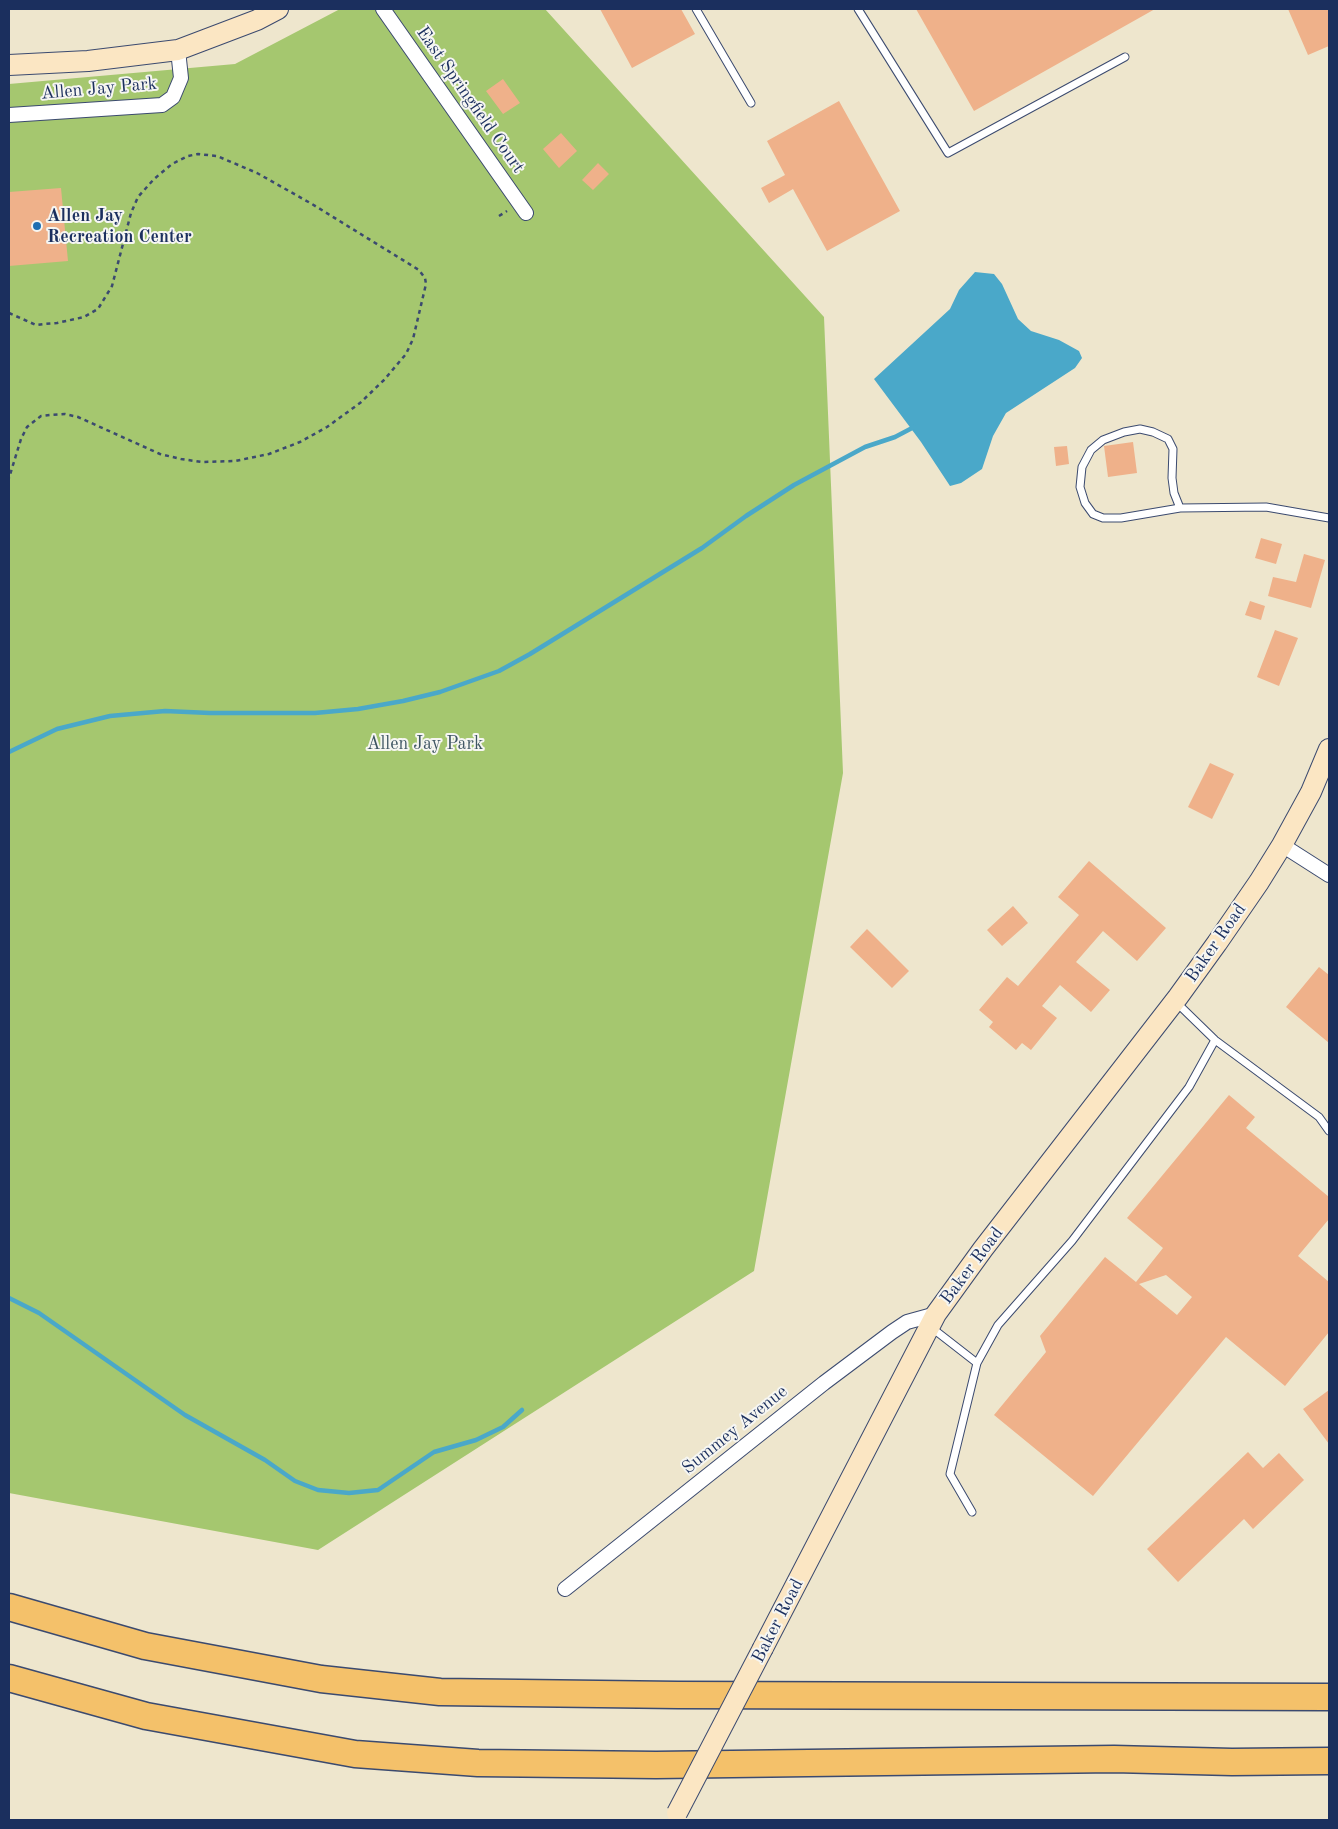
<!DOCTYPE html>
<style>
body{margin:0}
#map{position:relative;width:1338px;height:1829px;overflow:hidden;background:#eee6cd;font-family:"Old Standard TT",serif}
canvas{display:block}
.frame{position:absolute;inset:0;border:10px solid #1b2f5e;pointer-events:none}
</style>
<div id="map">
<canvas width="1338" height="1829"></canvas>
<div class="frame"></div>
</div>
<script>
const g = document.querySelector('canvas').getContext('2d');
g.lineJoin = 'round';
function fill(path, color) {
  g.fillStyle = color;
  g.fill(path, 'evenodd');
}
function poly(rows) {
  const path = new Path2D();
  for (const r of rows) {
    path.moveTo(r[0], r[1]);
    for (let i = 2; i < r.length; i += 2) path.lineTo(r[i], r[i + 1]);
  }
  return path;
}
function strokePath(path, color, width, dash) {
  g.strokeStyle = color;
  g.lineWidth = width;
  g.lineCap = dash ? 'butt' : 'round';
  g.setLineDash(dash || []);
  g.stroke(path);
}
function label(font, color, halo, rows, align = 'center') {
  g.font = font + ' "Old Standard TT",serif';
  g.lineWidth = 4;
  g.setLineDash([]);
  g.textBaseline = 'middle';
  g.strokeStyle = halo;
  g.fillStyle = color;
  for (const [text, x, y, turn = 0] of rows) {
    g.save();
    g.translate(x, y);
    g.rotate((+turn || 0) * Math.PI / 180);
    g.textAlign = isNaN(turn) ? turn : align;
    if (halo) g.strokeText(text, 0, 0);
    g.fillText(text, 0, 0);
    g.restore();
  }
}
fill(poly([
 [340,9,545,9,824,317,843,773,754,1271,318,1550,9,1493,9,84,235,64]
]), '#a5c76f');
fill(poly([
 [975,272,994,274,1002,284,1018,319,1031,331,1059,340,1079,351,1082,358,1075,368,1006,413,993,436,982,469,961,483,950,486,921,442,874,379,950,309,959,290]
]), '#4aa8c9');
strokePath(poly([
 [9,752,57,729,110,716,165,711,210,713,315,713,358,709,403,701,440,692,499,671,530,654,702,548,746,516,794,485,865,447,895,437,914,427],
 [9,1298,39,1313,185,1415,265,1460,295,1481,318,1490,349,1493,378,1490,434,1452,476,1440,503,1427,522,1410]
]), '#4aa8c9', 4.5);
fill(poly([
 [600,9,681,9,695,34,632,68],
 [916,9,1155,9,974,111],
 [1288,9,1329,9,1329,46,1308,55],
 [503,79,520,103,503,114,486,91],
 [839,101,900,211,827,251,793,189,769,203,761,188,785,175,767,141],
 [561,133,577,151,559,168,543,149],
 [598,163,609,174,593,190,582,180],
 [61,188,68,261,9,266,9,192],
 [1133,442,1137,473,1108,477,1104,446],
 [1067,446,1069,464,1056,466,1054,447],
 [1261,538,1282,544,1276,564,1255,558],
 [1304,554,1325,560,1311,608,1268,596,1273,577,1296,582],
 [1250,601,1265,606,1261,620,1245,615],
 [1275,630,1298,638,1279,686,1257,677],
 [1210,763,1234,774,1212,819,1188,807],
 [1089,861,1166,928,1137,961,1103,931,1076,962,1110,990,1091,1012,1060,985,1042,1006,1057,1018,1031,1050,1022,1043,1016,1050,989,1027,993,1022,979,1010,1007,977,1018,986,1079,915,1058,897],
 [1013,906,1028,923,1002,946,987,930],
 [867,929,909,971,892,988,850,947],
 [1319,967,1329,975,1329,1043,1286,1007],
 [1229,1095,1255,1117,1246,1128,1329,1197,1329,1219,1298,1256,1329,1282,1329,1332,1285,1386,1226,1337,1093,1496,994,1415,1046,1352,1040,1336,1105,1257,1136,1282,1163,1248,1127,1218],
 [1166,1275,1192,1297,1177,1315,1139,1284],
 [1329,1390,1329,1444,1303,1409],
 [1248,1452,1263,1468,1279,1453,1304,1480,1253,1529,1244,1519,1178,1582,1147,1549]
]), '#efb18a');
const lane = poly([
 [696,9,751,103],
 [858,9,948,153,1125,57],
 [1180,508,1174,493,1172,478,1173,449,1168,439,1153,432,1140,429,1124,432,1103,440,1091,450,1082,467,1080,487,1085,503,1093,514,1103,518,1121,518,1180,508,1266,507,1329,518],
 [1177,1003,1215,1040,1319,1117,1329,1131],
 [932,1328,977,1363],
 [972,1512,950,1474,977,1363,998,1325,1072,1241,1189,1087,1215,1040]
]);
const street = poly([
 [383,9,526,213],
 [9,115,162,105,173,97,181,78,178,50],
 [1282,845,1329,875],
 [565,1589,824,1383,892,1332,907,1322,936,1314]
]);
const secondary = poly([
 [9,65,88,61,178,50,257,20,278,9],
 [763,1648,936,1314,983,1249,1178,997,1217,943,1259,882,1282,845,1311,792,1329,749]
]);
const highway = poly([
 [9,1607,145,1646,321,1679,440,1692,678,1695,1329,1697],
 [9,1678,146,1716,355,1754,478,1763,656,1765,1114,1759,1232,1762,1329,1761]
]);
strokePath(lane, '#3b4a6f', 9);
strokePath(street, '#3b4a6f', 16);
strokePath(secondary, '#3b4a6f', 22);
strokePath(highway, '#3b4a6f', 29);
strokePath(poly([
 [499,216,507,211],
 [9,313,36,325,44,324,57,323,84,317,98,309,112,286,131,213,138,197,154,179,172,164,188,156,198,154,217,156,257,173,312,204,419,270,425,278,426,284,413,339,406,354,384,380,360,403,327,427,300,442,269,454,235,461,202,462,181,459,160,454,78,417,65,414,50,415,41,416,27,427,21,439,9,478]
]), '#3b4a6f', 2.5, [4, 4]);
strokePath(lane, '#fff', 7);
strokePath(street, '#fff', 14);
strokePath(secondary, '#fbe6c3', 20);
strokePath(highway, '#f4c16a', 26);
const secondaryBridge = poly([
 [677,1813,763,1648]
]);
strokePath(secondaryBridge, '#3b4a6f', 22, []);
strokePath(secondaryBridge, '#fbe6c3', 20);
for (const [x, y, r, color] of [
 [37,226,5,"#1f6fb2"]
]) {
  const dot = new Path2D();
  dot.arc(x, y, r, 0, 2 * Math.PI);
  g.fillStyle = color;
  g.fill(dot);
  strokePath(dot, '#f6f6f2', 2);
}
label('18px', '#1b2f5e', '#f6f6f2', [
 ["Allen Jay Park",99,89,-5],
 ["East Springfield Court",470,100,55],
 ["Baker Road",1216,943,-55],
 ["Baker Road",972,1266,-53],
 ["Summey Avenue",735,1430,-39],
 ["Baker Road",778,1621,-63]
]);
label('bold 18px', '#1b2f5e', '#f6f6f2', [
 ["Allen Jay",47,216],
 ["Recreation Center",47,237]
], 'left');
label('18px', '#3e5562', '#f6f6f2', [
 ["Allen Jay Park",425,744]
]);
</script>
